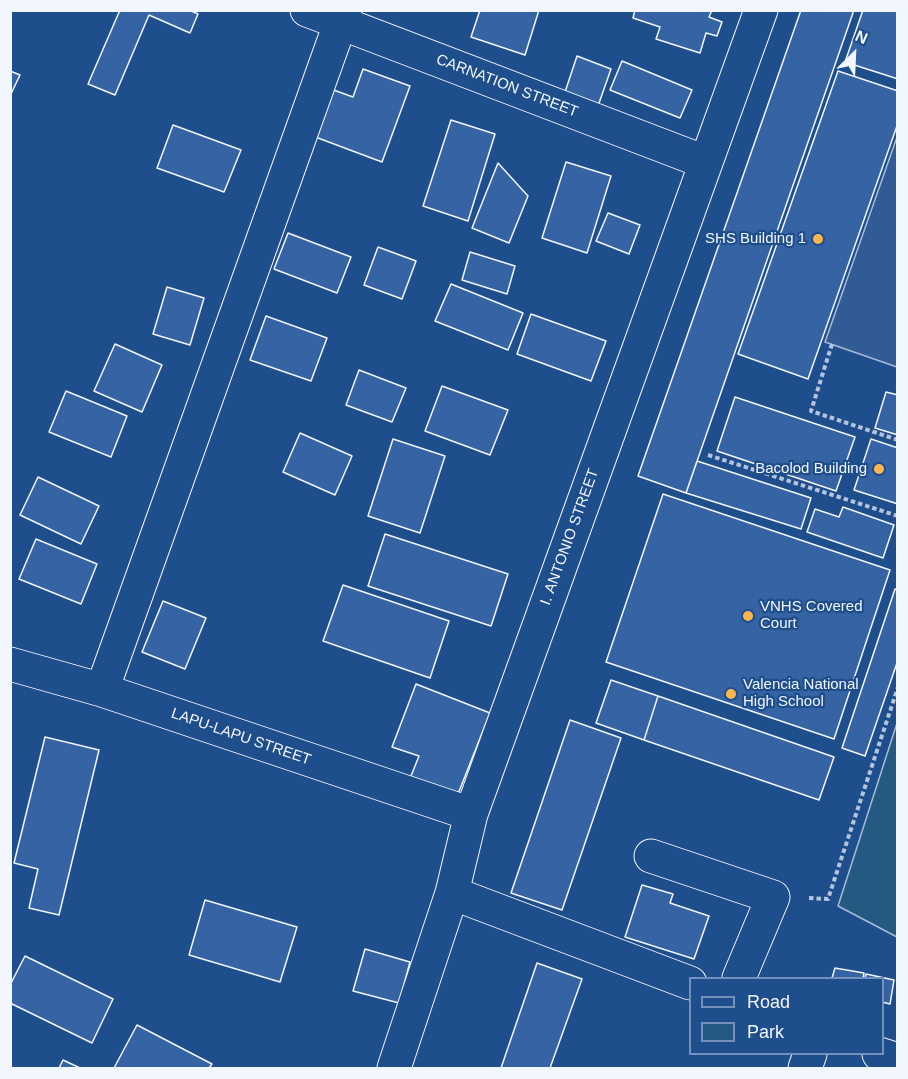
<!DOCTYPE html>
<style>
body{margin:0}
#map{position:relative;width:908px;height:1079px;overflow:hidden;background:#1f4e8c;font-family:Helvetica,sans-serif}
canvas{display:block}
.frame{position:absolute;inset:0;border:12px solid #f2f6ff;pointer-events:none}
.legend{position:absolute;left:689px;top:977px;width:195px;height:78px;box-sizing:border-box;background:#1f4e8c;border:2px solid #7391ba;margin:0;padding:8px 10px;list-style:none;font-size:18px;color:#f2f6ff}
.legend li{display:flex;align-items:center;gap:12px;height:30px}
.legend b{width:30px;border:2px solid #7391ba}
.north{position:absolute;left:824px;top:24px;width:60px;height:60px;-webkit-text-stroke:4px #1f4e8c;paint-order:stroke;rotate:24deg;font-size:16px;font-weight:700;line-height:24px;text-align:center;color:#f2f6ff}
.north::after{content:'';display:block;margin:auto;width:21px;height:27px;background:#f2f6ff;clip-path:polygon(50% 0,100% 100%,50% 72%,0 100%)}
</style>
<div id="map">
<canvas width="908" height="1079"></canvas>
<div class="frame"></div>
<ul class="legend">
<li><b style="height:8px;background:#1f4e8c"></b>Road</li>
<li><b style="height:16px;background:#245a82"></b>Park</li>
</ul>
<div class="north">N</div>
</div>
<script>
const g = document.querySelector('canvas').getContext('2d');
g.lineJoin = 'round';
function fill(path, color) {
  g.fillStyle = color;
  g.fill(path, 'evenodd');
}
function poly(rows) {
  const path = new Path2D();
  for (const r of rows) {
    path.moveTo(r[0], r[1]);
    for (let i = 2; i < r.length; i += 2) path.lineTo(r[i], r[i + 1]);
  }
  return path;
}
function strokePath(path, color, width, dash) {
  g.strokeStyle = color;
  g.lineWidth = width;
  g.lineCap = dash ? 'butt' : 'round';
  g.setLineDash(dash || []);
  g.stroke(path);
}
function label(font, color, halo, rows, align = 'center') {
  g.font = font + ' Helvetica,sans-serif';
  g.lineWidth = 4.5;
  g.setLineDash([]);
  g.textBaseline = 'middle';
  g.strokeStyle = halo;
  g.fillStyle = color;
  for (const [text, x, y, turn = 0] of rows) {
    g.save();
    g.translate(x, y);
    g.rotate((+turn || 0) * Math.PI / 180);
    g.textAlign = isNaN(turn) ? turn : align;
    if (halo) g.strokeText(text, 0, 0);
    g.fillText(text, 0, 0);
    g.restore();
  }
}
const green = poly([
 [897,723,897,937,838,906,897,723]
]);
fill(green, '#245a82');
strokePath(green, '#a8bbd7', 1.5);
const parking = poly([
 [897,137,897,367,825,342,897,137]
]);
fill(parking, '#305b95');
strokePath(parking, '#a8bbd7', 1.5);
const building = poly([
 [120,10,189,10,198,14,190,33,149,15,115,95,88,84,120,10],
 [480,10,539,10,525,55,471,37,480,10],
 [635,10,712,10,709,17,722,22,717,36,706,33,700,53,656,39,660,27,633,18,635,10],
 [801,10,854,10,686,493,638,476,801,10],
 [863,10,898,10,898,79,845,62,863,10],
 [577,56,611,69,598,106,564,95,577,56],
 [622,61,692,90,680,118,610,90,622,61],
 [363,69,410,86,382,162,310,135,328,88,353,97,363,69],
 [10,71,20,75,10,96,10,71],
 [838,71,898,91,898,123,808,379,738,354,838,71],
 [451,120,495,134,468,221,423,206,451,120],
 [173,125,241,150,224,192,157,168,173,125],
 [566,162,611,176,587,253,542,238,566,162],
 [498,163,528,196,509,243,472,228,498,163],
 [608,213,640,225,629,254,596,241,608,213],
 [288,233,351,257,337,293,274,269,288,233],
 [378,247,416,261,402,299,364,285,378,247],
 [470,252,515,266,507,294,462,280,470,252],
 [451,284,523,313,508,350,435,321,451,284],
 [167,287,204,298,190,345,153,334,167,287],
 [531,314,606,341,591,381,517,354,531,314],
 [266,316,327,338,311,381,250,360,266,316],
 [115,344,162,365,142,412,94,391,115,344],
 [359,370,406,388,392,422,346,405,359,370],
 [442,386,508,410,490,455,425,431,442,386],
 [66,391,127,416,111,457,49,432,66,391],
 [886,392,898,395,898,435,875,428,886,392],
 [735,397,855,437,836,491,717,451,735,397],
 [300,433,352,456,335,495,283,472,300,433],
 [393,439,445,456,420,533,368,516,393,439],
 [871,439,898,448,898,504,854,490,871,439],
 [697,461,811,498,801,529,686,493,697,461],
 [38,477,99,506,81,544,20,515,38,477],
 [663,494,890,570,834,739,606,662,663,494],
 [843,507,894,525,883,558,807,532,815,509,839,517,843,507],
 [385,534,508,574,491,626,368,586,385,534],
 [36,539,97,564,81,604,19,579,36,539],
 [343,585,449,621,430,678,323,641,343,585],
 [895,589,898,590,898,660,865,756,842,748,895,589],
 [163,601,206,618,185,669,142,652,163,601],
 [611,680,658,696,644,740,596,723,611,680],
 [416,684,490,713,456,799,409,781,419,756,392,747,416,684],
 [658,696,834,757,819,800,644,740,658,696],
 [570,720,621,738,562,910,511,893,570,720],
 [45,737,99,750,59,915,29,908,38,869,14,863,45,737],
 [642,885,673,894,670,903,709,916,694,959,625,937,642,885],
 [205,900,297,927,280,982,189,955,205,900],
 [365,949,410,962,399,1003,353,991,365,949],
 [25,956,113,999,92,1043,10,1003,10,985,25,956],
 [537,963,582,979,550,1068,501,1068,537,963],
 [835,968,864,973,863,978,832,978,835,968],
 [866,974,894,980,890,1004,882,1002,882,978,865,978,866,974],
 [137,1025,212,1064,209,1068,114,1068,137,1025],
 [63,1060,80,1068,59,1068,63,1060]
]);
fill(building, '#3563a3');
strokePath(building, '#f2f6ff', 1.5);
const minor = poly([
 [307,10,705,162],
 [10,664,102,690,471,814],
 [102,690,345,10],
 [651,856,773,897,739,978],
 [452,893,690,983],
 [879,1054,898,1060],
 [394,1068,452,893,471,814,761,10],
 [805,1068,810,1054]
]);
strokePath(minor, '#f2f6ff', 35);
strokePath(poly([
 [832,344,811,411,898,440],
 [708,455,898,516],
 [809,898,828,899,898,687]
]), '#b3c4dc', 4, [4.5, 3]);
strokePath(minor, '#1f4e8c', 33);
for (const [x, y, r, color] of [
 [818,239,6,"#ffb74d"],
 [879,469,6,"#ffb74d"],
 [748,616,6,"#ffb74d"],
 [731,694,6,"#ffb74d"]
]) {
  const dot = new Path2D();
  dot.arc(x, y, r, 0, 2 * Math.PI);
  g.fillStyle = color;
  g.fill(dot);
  strokePath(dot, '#1f4e8c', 2);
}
label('15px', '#f2f6ff', '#1f4e8c', [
 ["CARNATION STREET",507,86,21],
 ["I. ANTONIO STREET",570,537,-70],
 ["LAPU-LAPU STREET",241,737,19]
]);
label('15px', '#f2f6ff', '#1f4e8c', [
 ["SHS Building 1",806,239],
 ["Bacolod Building",867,469],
 ["VNHS Covered",760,607,"left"],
 ["Court",760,624,"left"],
 ["Valencia National",743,685,"left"],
 ["High School",743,702,"left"]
], 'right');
</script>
